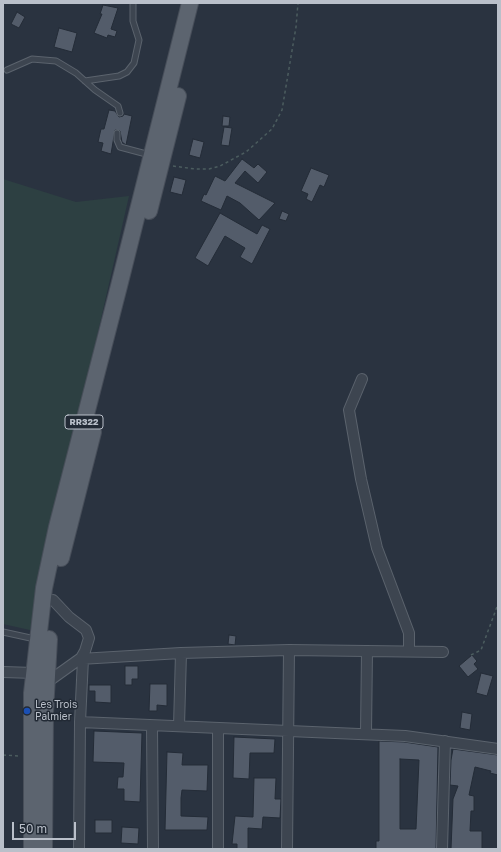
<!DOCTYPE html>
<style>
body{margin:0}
#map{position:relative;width:501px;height:852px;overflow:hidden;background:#2a3340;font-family:"Golos Text",sans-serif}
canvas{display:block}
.frame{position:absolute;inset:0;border:4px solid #bac0ca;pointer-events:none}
.scale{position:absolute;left:12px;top:822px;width:64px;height:18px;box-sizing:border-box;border:2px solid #bac0ca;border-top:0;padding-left:5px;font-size:12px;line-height:14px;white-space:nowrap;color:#bac0ca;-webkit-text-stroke:3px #222a35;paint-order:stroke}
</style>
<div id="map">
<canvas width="501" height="852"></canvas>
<div class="frame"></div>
<div class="scale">50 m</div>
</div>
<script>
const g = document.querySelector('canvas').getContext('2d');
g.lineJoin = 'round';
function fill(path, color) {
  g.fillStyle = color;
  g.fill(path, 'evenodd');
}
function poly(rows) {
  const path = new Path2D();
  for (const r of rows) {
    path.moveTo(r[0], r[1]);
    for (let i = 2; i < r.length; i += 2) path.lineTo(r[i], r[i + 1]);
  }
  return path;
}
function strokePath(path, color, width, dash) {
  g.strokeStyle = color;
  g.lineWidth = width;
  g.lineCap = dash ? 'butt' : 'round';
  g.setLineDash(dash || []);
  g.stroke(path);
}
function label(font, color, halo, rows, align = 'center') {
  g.font = font + ' "Golos Text",sans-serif';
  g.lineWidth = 3;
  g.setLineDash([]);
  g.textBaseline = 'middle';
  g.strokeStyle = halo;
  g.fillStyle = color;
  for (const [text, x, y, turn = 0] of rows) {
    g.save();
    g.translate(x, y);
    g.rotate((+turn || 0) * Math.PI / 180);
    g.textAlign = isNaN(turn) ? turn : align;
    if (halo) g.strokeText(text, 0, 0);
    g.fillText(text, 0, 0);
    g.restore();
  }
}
fill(poly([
 [3,179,76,202,129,196,30,630,3,624]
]), '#2d4042');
const building = poly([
 [103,5,118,8,111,29,117,31,115,37,108,35,107,38,94,33,102,14,100,14,103,5],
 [17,12,25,17,19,28,11,24,17,12],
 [59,28,77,33,72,52,54,47,59,28],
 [109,110,115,111,119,117,123,116,124,114,132,116,126,145,122,142,120,131,115,130,111,154,101,151,103,143,98,142,101,129,104,129,109,110],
 [223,116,230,117,229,126,222,126,223,116],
 [224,127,232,128,229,146,221,145,224,127],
 [193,139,204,142,200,158,189,155,193,139],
 [242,159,254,168,258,164,267,172,258,183,245,171,235,183,275,203,259,220,240,203,227,196,221,210,201,201,204,194,206,195,215,176,225,181,242,159],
 [311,168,329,175,324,187,320,185,312,202,306,199,308,194,301,191,311,168],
 [174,177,186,180,182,195,170,192,174,177],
 [282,211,289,214,286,221,279,219,282,211],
 [220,213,257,234,262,225,270,229,252,264,240,257,245,248,225,236,208,266,195,258,220,213],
 [229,635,236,636,235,645,228,644,229,635],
 [472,655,477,661,474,664,478,669,468,677,459,666,472,655],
 [125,666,138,666,138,679,132,679,132,685,125,685,125,666],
 [481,673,493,676,487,696,476,693,481,673],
 [150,684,167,684,167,706,157,705,157,711,149,711,150,684],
 [89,685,111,685,111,703,95,702,95,691,89,691,89,685],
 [462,712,472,714,470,730,460,728,462,712],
 [94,731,142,733,140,802,124,801,124,789,117,789,118,777,123,777,124,763,93,762,94,731],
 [234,737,275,739,274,753,250,753,249,779,233,778,234,737],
 [379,741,404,742,438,747,436,849,376,849,376,841,379,841,379,741],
 [400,759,419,760,416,829,400,829,400,759],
 [453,749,498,755,498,775,490,773,491,771,475,767,469,795,474,796,474,811,471,811,470,831,482,831,482,849,451,849,453,799,458,786,450,785,451,760,453,749],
 [167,752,183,753,182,765,208,765,207,791,182,790,181,798,181,816,208,817,207,830,165,830,167,752],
 [254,778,276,778,275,799,281,799,280,818,263,817,262,829,248,828,248,849,237,849,237,844,232,844,235,816,253,817,254,778],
 [95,820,112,820,112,833,95,833,95,820],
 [122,827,139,828,138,844,121,843,122,827]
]);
fill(building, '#535c6a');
strokePath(building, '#242c37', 1);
const lane = poly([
 [7,70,32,59,56,61,76,73,95,90,118,106,120,113],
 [85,81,119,76,127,72,134,63,139,40,133,21,133,3],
 [117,133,117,140,120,147,150,155],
 [3,632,35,639]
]);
const street = poly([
 [362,379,349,410,361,479,377,548,409,633,409,651],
 [80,659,181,653,289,650,443,652],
 [3,672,34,673],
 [46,683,81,658,85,651,89,638,86,630,69,617,53,600],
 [80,722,405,736,498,749],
 [152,726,153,849],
 [179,726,181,653],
 [366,733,367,651],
 [79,849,80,722,83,659],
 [218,849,218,728],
 [287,849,289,650],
 [442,849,445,741]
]);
const primary = poly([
 [149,211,178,96],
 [61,558,93,432],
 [32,849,32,693,44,588,57,527,119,286,190,3],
 [44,849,45,712,49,639]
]);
strokePath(lane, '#5b636d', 7);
strokePath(street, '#5b636d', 12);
strokePath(primary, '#474e59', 18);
strokePath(poly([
 [173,166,195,169,209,169,220,166,246,152,272,129,282,110,296,27,298,3],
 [471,655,481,650,498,604],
 [3,755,19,756]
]), '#4c5d5f', 1.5, [3, 3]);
strokePath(lane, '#3d4550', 5);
strokePath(street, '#3d4550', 10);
strokePath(primary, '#5c646f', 16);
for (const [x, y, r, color] of [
 [27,711,4,"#1a4fb4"]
]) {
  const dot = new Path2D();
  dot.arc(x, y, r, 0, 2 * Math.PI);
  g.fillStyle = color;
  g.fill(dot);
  strokePath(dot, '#222a35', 1.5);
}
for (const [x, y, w] of [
 [84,422,38]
]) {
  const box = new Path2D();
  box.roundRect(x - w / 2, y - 7, w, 14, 3);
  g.fillStyle = '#222a35';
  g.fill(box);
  strokePath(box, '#bac0ca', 1);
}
label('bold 9px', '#bac0ca', null, [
 ["RR322",84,422]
]);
label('10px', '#bac0ca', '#222a35', [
 ["Les Trois",35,705],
 ["Palmier",35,717]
], 'left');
</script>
